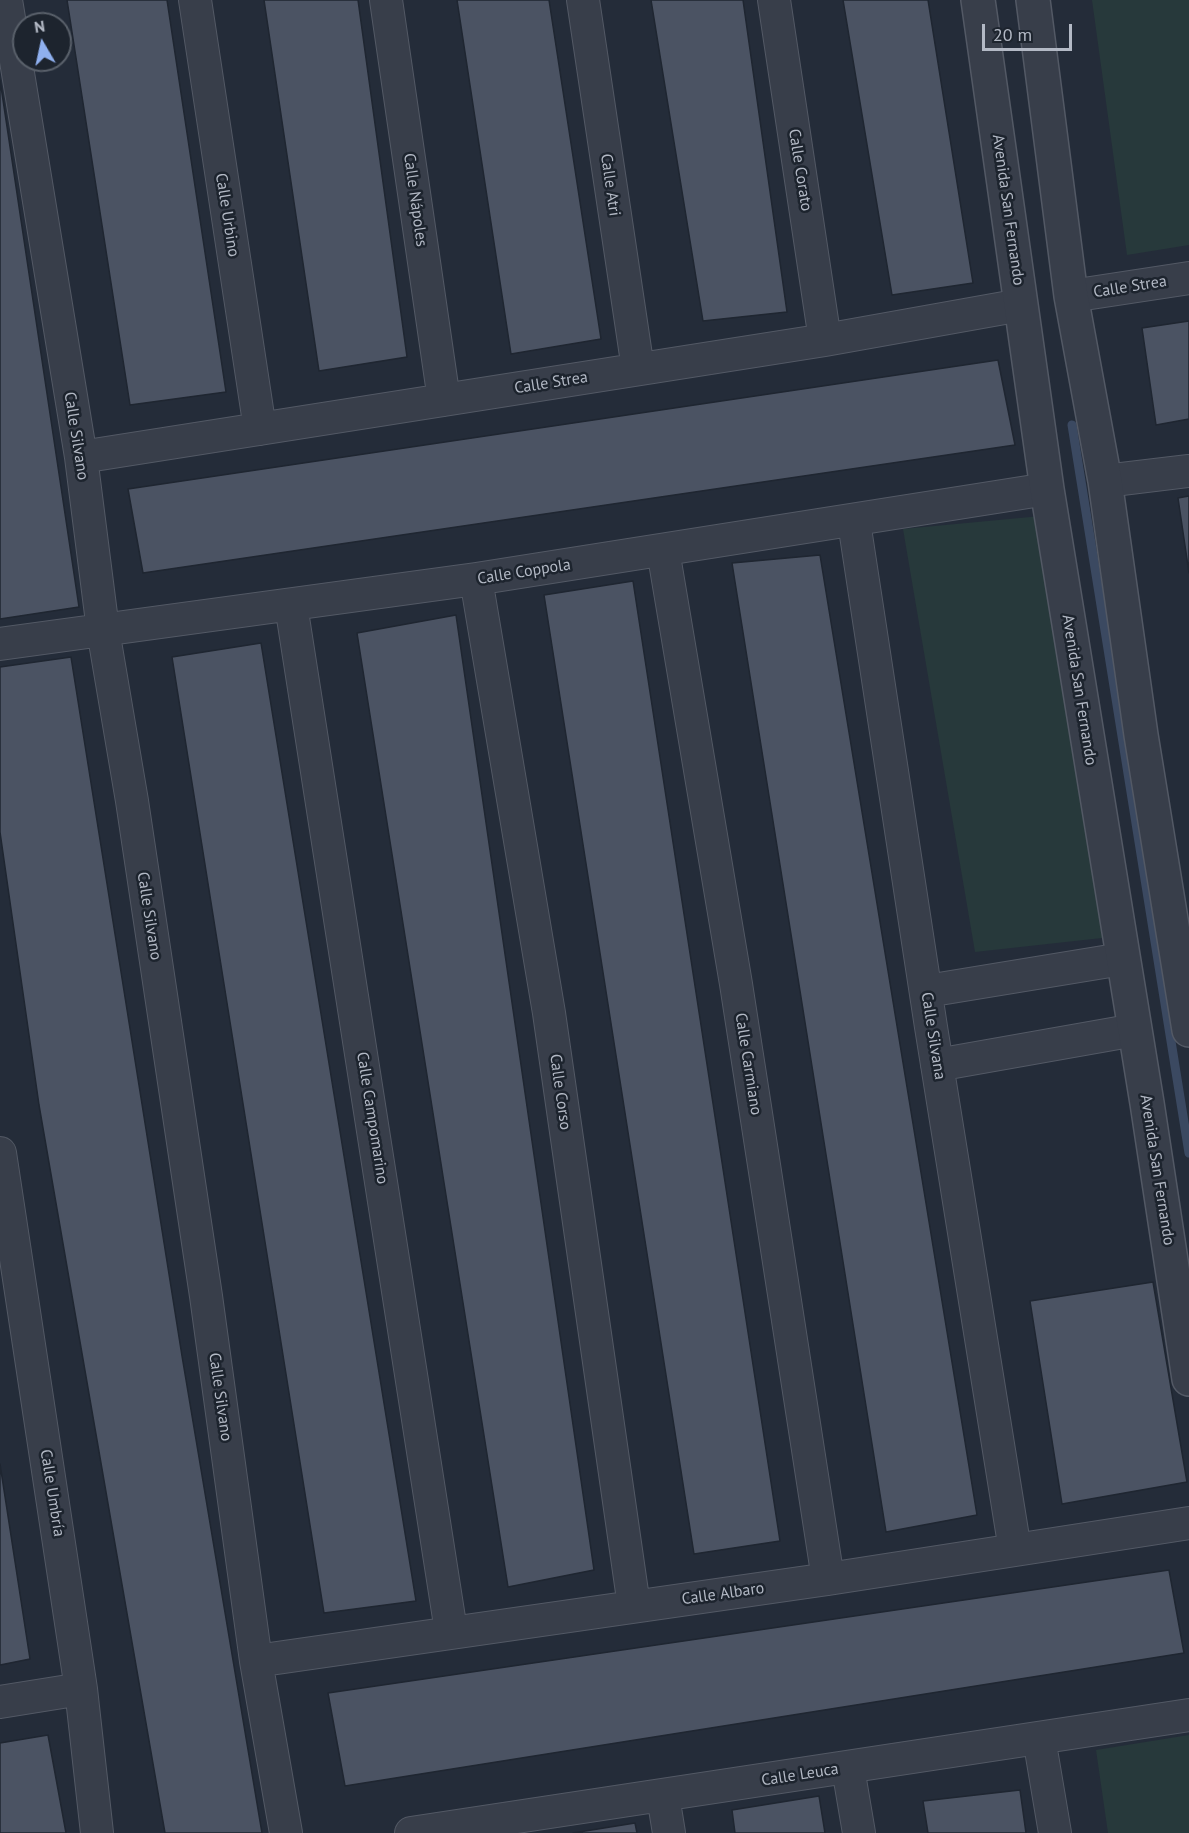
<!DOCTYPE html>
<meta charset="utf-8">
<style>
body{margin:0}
#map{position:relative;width:1189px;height:1833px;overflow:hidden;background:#242c39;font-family:"PT Sans",sans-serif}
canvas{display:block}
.north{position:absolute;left:12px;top:12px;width:60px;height:60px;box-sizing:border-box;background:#1d242e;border:2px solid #59606a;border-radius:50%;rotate:351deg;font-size:16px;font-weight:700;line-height:24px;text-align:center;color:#b3b9c5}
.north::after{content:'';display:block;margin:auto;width:21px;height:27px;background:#8fb0ef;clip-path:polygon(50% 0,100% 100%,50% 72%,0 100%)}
.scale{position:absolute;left:982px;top:24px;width:90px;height:27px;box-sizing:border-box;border:3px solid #b3b9c5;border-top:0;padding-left:8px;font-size:18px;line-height:21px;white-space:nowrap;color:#b3b9c5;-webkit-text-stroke:4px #1d242e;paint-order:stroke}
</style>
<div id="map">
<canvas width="1189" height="1833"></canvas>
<div class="north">N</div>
<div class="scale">20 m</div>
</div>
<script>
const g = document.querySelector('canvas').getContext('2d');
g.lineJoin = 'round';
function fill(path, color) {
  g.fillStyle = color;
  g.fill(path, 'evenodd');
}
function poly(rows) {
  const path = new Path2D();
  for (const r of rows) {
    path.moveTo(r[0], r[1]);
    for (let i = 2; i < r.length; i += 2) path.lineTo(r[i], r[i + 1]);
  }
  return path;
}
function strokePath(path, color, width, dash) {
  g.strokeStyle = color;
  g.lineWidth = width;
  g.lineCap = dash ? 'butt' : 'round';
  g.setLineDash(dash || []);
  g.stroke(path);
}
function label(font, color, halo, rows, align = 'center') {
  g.font = font + ' "PT Sans",sans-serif';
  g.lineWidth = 5;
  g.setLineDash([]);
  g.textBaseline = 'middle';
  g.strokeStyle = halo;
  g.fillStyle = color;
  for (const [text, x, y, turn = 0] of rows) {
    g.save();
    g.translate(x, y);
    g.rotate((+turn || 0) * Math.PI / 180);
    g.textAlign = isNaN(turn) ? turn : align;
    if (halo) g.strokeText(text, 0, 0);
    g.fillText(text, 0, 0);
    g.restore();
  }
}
fill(poly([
 [1092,0,1189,0,1189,245,1127,255],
 [1041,516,1111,937,975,952,903,529],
 [1189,1735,1189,1833,1108,1833,1096,1750]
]), '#27393b');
strokePath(poly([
 [1072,425,1189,1153]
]), '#3b4961', 9);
const building = poly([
 [67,0,167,0,226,392,130,405,67,0],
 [264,0,358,0,407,357,319,371,264,0],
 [457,0,549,0,601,339,511,354,457,0],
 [651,0,743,0,787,312,703,321,651,0],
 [843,0,928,0,973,283,892,295,843,0],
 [0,80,79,607,0,619,0,80],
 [1189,321,1189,419,1156,425,1142,328,1189,321],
 [998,360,1015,445,143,573,128,489,998,360],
 [1189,496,1189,573,1178,498,1189,496],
 [820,555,977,1515,886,1532,732,563,820,555],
 [633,581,780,1541,694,1554,544,595,633,581],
 [456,615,594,1570,508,1587,357,633,456,615],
 [261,643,416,1601,324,1613,172,657,261,643],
 [71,657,182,1356,262,1833,165,1833,39,1105,0,832,0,667,71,657],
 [1153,1282,1187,1482,1062,1504,1030,1301,1153,1282],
 [0,1464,30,1659,0,1665,0,1464],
 [1169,1570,1184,1653,345,1786,328,1693,1169,1570],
 [48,1735,66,1833,0,1833,0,1743,48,1735],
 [1020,1790,1026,1833,928,1833,923,1801,1020,1790],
 [819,1796,825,1833,735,1833,732,1810,819,1796],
 [635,1823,637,1833,573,1833,635,1823]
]);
fill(building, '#4b5363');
strokePath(building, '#1f2631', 1.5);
const minor = poly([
 [6,0,81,457,103,630,132,801,206,1296,256,1661,286,1833],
 [195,0,260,429],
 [386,0,444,400],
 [583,0,638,369],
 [774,0,825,340],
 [1071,296,1189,278],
 [81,457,825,340,1021,305],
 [1105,481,1189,471],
 [854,522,931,1027,1015,1550],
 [663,550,736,984,828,1579],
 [476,579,549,1013,634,1606],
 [291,605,451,1631],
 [0,644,476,579,1047,489],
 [927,991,1122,959],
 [937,1065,1135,1030],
 [0,1153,81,1689,97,1833],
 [256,1661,828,1579,1189,1523],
 [0,1702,81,1689],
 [1039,1738,1055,1833],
 [848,1768,859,1833],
 [663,1796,669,1833],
 [411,1833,1189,1715]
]);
const tertiary = poly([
 [978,0,1047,489,1147,1103,1189,1379],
 [1033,0,1071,296,1105,481,1141,735,1189,1030]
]);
strokePath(minor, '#535965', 34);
strokePath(tertiary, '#535965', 36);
strokePath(minor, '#383e4a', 32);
strokePath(tertiary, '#383e4a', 33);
label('16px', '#b3b9c5', '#1d242e', [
 ["Calle Corato",800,170,81],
 ["Calle Atri",610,185,82],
 ["Calle Nápoles",415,200,82],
 ["Avenida San Fernando",1008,210,82],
 ["Calle Urbino",227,215,81],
 ["Calle Strea",1130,287,-9],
 ["Calle Strea",551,383,-9],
 ["Calle Silvano",76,436,81],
 ["Calle Coppola",524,572,-9],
 ["Avenida San Fernando",1079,690,81],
 ["Calle Silvano",149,916,81],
 ["Calle Silvana",933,1036,81],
 ["Calle Carmiano",748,1064,81],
 ["Calle Corso",560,1092,82],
 ["Calle Campomarino",372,1118,81],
 ["Avenida San Fernando",1157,1170,81],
 ["Calle Silvano",220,1397,82],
 ["Calle Umbría",52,1493,81],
 ["Calle Albaro",723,1594,-8],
 ["Calle Leuca",800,1775,-9]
]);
</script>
